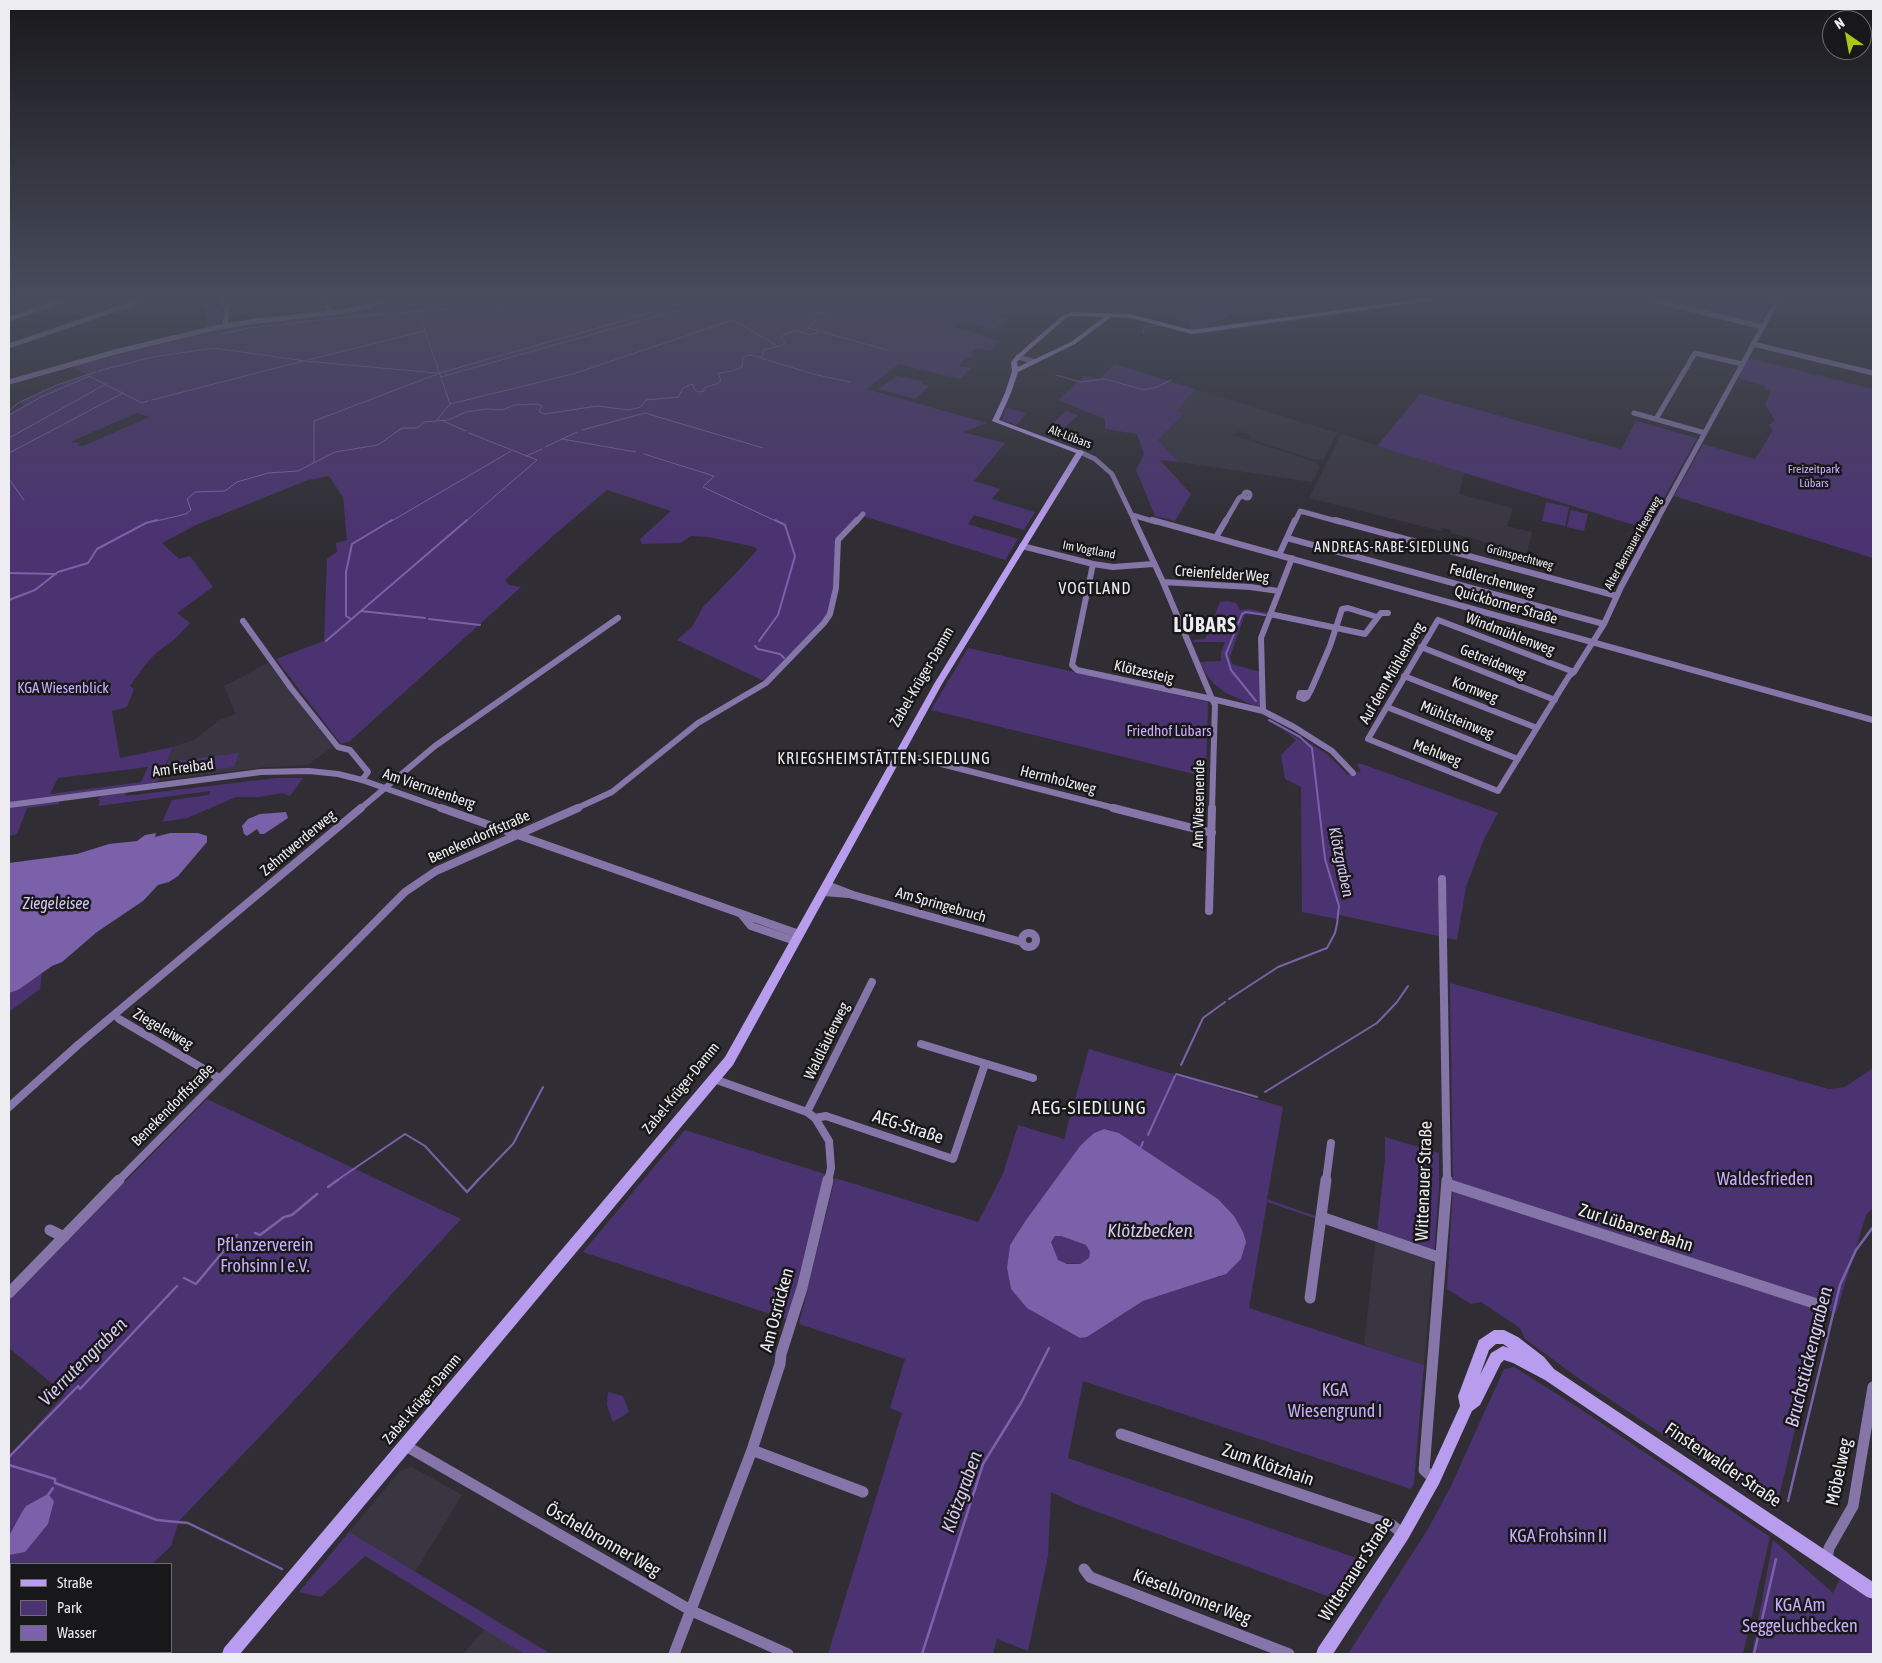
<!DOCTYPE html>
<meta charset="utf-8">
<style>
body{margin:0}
#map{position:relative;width:1882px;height:1663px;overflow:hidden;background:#302e34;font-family:"Asap Condensed",sans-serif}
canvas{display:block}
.frame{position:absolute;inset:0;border:10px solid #edecf0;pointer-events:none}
.legend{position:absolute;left:10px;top:1563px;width:162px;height:90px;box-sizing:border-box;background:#181719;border:1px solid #6d6c6f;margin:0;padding:6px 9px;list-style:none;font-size:15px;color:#edecf0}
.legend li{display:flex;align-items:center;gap:10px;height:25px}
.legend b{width:25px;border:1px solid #6d6c6f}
.north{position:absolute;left:1822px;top:10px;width:50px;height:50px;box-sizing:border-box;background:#181719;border:1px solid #6d6c6f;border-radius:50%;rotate:327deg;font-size:14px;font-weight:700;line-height:20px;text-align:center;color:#edecf0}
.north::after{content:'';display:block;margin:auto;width:18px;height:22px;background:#abc614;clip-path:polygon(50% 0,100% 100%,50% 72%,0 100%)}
</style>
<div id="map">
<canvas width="1882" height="1663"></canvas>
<div class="frame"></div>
<ul class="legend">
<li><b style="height:6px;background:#b89ced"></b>Straße</li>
<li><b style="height:14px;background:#4b3371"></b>Park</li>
<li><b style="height:14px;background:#7b61a9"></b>Wasser</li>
</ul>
<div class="north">N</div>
</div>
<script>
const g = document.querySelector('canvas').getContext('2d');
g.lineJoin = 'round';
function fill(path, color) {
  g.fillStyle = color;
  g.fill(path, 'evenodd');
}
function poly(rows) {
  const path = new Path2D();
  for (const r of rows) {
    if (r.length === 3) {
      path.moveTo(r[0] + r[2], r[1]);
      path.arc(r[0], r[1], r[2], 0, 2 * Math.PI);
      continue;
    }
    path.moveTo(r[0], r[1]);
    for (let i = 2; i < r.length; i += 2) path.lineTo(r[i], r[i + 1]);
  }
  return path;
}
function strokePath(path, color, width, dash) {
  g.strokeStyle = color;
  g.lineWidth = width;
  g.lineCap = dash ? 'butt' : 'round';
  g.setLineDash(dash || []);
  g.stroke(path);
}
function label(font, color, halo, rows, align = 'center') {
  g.font = font + ' "Asap Condensed",sans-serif';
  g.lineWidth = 5;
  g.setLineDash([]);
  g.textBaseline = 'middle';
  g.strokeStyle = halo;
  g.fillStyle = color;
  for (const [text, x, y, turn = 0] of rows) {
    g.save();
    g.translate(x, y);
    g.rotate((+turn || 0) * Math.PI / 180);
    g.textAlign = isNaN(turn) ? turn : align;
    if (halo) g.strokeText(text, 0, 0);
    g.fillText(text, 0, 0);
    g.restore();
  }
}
fill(poly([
 [1195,389,1337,433,1324,459,1316,460,1249,439,1251,435,1238,431,1233,435,1315,462,1320,467,1312,482,1179,462,1158,440,1184,414,1176,412],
 [1341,434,1465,473,1459,494,1513,508,1507,526,1532,532,1527,553,1451,533,1451,530,1442,528,1441,531,1309,498],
 [268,663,333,747,307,765,267,767,159,780,173,747,194,740,216,723,216,721,236,714,224,686],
 [1376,1238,1433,1258,1424,1365,1364,1345],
 [412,1467,462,1495,415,1572,349,1532,400,1471],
 [485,1629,524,1654,463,1654]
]), '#393641');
fill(poly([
 [198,299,216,299,223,313,221,325,204,330,207,316],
 [389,299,435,299,435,306,494,299,1051,299,1040,305,1062,315,1059,317,1033,310,1022,308,1017,312,999,307,987,314,1007,320,994,330,966,322,957,322,953,326,1000,341,990,351,977,348,971,353,974,354,971,359,966,358,959,366,971,368,960,379,899,364,866,389,987,423,963,432,1005,443,974,481,1000,489,992,499,1035,512,1024,530,974,515,968,524,1018,539,1005,560,860,515,842,533,829,613,822,622,764,681,677,640,692,627,703,607,737,572,757,550,755,547,708,537,691,536,680,543,642,544,640,539,671,511,607,490,554,535,505,580,509,585,521,587,350,741,341,744,276,659,324,641,327,559,337,552,336,543,347,540,343,497,329,476,308,480,196,525,162,543,179,559,190,556,213,587,177,613,190,623,175,639,157,652,145,665,130,686,134,689,127,707,112,711,120,758,173,747,159,780,154,783,59,801,59,804,27,808,17,834,9,836,9,414,24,405,19,403,86,374,71,366,210,332,253,324,331,315,372,306],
 [137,413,150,417,83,446,77,445,80,443,70,442],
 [148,767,141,782,50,794,58,778],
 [1219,299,1254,299,1241,309,1205,327,1414,299,1460,299,1200,334,1192,334,1189,323,1175,318,1180,314,1195,315],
 [1647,299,1749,299,1771,305,1759,326],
 [1748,358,1873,389,1873,558,1674,496,1703,444,1755,459,1773,430,1769,425,1775,420,1765,405,1771,391,1764,389,1765,386,1738,378],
 [1115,364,1195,389,1177,411,1184,414,1158,440,1179,462,1160,460,1191,494,1175,521,1155,516,1136,470,1144,454,1137,434,1105,429,1105,419,1058,400,1084,376,1099,379],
 [897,376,923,381,921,383,929,386,915,399,878,389],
 [1420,394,1621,449,1636,421,1697,438,1647,529,1377,446],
 [1006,408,1026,413,1017,425,1002,420],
 [1066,411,1078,415,1059,433,1047,429],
 [1546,502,1569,507,1565,526,1542,521],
 [1571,510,1588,514,1584,531,1567,527],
 [1228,601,1236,603,1240,610,1249,609,1269,613,1267,616,1245,614,1230,657,1232,664,1260,672,1261,707,1259,708,1226,693,1214,684,1206,674,1200,662,1221,661,1221,653,1225,642,1194,642,1193,640,1205,639,1220,602],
 [968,648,1208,702,1206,777,931,710],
 [1280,725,1327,754,1348,775,1361,771,1357,765,1359,763,1498,813,1484,839,1466,887,1457,940,1339,915,1337,919,1302,912,1301,787,1285,779,1281,755,1296,740,1282,729,1307,744],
 [239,753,234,767,162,777,168,762],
 [276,778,303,778,290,796,282,793,259,797,236,797,187,818,162,822,172,800,209,795,210,791,98,806,100,800,97,799,102,796,126,792,125,796],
 [42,973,40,989,9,1012,9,993,18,990,35,976],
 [1450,983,1829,1089,1845,1087,1873,1068,1873,1208,1866,1215,1836,1313,1453,1183],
 [1089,1049,1283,1107,1267,1199,1318,1217,1317,1219,1267,1202,1249,1308,1424,1365,1414,1483,1411,1489,1083,1381,1068,1458,1365,1561,1338,1600,1076,1504,1051,1492,1048,1556,1028,1651,997,1639,993,1654,828,1654,902,1413,890,1408,905,1359,799,1324,835,1178,978,1222,1003,1174,1018,1125,1064,1139],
 [1104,1129,1119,1133,1218,1199,1221,1276,1143,1301,1087,1337,1080,1337,1050,1320,1011,1289,1007,1268,1010,1245,1026,1220,1080,1146,1094,1133],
 [207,1099,461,1219,287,1408,179,1521,171,1546,152,1564,11,1564,11,1652,63,1652,61,1654,9,1654,9,1457,65,1394,9,1348,9,1299],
 [685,1130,825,1174,788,1320,583,1252],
 [1385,1137,1439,1153,1439,1187,1434,1253,1377,1233,1385,1160],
 [1453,1188,1823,1310,1776,1510,1581,1380,1525,1339,1520,1328,1481,1302,1471,1304,1447,1289],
 [1055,1236,1061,1236,1086,1245,1090,1252,1089,1258,1080,1264,1061,1263,1055,1256,1051,1242],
 [1514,1367,1579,1408,1770,1537,1743,1654,1348,1654,1428,1529,1451,1486,1504,1369],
 [608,1392,623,1396,629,1412,613,1422,607,1405],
 [349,1532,376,1548,551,1654,524,1654,365,1556,321,1597,299,1592],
 [1773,1540,1833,1593,1840,1579,1873,1601,1873,1654,1752,1654]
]), '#4b3371');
fill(poly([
 [286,812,288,818,264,834,260,834,257,829,247,836,244,834,242,826,248,819,260,814],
 [156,833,155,837,170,833,198,833,207,836,207,842,178,876,169,882,158,885,143,901,97,932,62,962,52,966,18,990,9,993,9,863,77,854,109,844,137,841,145,835],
 [1104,1129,1119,1133,1218,1199,1234,1216,1243,1232,1246,1242,1241,1259,1226,1274,1143,1301,1087,1337,1080,1338,1027,1308,1011,1289,1007,1268,1010,1245,1026,1220,1080,1146,1094,1133],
 [1061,1236,1086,1245,1090,1252,1089,1258,1080,1264,1067,1264,1058,1260,1051,1242,1055,1236],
 [48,1494,54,1501,48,1524,25,1552,9,1555,9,1536,22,1512,26,1506]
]), '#7b61a9');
strokePath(poly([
 [1216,299,1232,303],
 [1252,301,1290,317],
 [428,302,430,299],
 [1237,303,1247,302],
 [423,312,422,318,425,331,450,404,437,420],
 [1194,314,1220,300],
 [819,331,887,350],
 [1143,334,1144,327,1158,325],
 [218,335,249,328,348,317,510,304,525,299],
 [761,358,813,374,850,382],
 [307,360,425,331],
 [98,371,153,357,214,348,305,361,437,373],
 [1056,375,1080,382,1105,379,1144,390,1157,387,1171,380],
 [89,376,142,403,148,401],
 [441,377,718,299],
 [152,400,303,361],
 [450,404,573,374,733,320,776,345],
 [9,411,18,403,57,385,96,372],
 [9,415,41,397,90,376],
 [443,421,466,431],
 [582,430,645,413,763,448],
 [9,438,106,384],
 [562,439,636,452],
 [545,447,577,432],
 [9,453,123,393],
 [644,454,714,476,703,487,778,522],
 [526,456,542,449],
 [314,462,314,421,440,373,699,299],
 [9,479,24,500],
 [152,522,186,514,191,510,187,499,195,492,225,491,237,482,268,473,298,471,335,452,378,445,402,428,417,428,424,422,448,420,466,412,486,409,503,410,514,405,537,404,542,406,539,412,545,414,597,406,629,410,641,407,646,400,678,397,683,388,692,384,695,390,699,392,704,391,704,388,719,383,721,380,718,373,733,371,742,367,743,357,749,355,760,357,763,356,763,350,783,345,785,342,781,338,782,336,795,330,810,335,817,333,818,330,807,328,815,321,813,313,829,312,833,304,864,299],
 [390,522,511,451],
 [465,522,537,460,469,433]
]), '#7b61a9', 1);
strokePath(poly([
 [9,573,56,574],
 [9,600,35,590,58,572,88,563,97,549,146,523,157,520],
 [361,611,425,618],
 [351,619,346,616,346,572,352,544,392,520],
 [429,619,480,625],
 [326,641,467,520],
 [759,641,778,615,795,556,785,525,775,520],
 [755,646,758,649,780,654,784,658],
 [1256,701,1231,670,1226,654,1242,614,1246,612,1265,615],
 [1229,999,1278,967,1327,948,1335,933,1337,924,1339,906,1325,859,1312,748,1300,737,1269,720],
 [1181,1065,1203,1018,1225,1002],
 [1176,1074,1257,1097],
 [1265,1092,1377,1023,1397,1002,1408,986],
 [1148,1135,1175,1076],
 [1140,1149,1143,1142],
 [336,1181,405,1134,425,1146,457,1181],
 [477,1181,513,1144,543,1087]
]), '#7b61a9', 2);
strokePath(poly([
 [456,1180,467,1192,478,1180],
 [328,1187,338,1180],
 [255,1233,260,1235,284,1217,292,1215,317,1194],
 [184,1278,196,1284,237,1235],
 [9,1457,78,1386,80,1389,177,1286],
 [9,1465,55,1479,55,1483,157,1520,188,1523,282,1569],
 [48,1495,53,1488],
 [1788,1501,1840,1285,1856,1250,1873,1227],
 [9,1592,11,1594],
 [9,1624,11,1623],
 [9,1648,11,1645],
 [922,1654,983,1464,1022,1401,1049,1348],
 [1754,1654,1776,1559]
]), '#7b61a9', 2.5);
strokePath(poly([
 [220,299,227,307,225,326],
 [323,299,332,313],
 [1648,299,1762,327],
 [9,319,67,299],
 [1753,344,1873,373],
 [9,346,146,299],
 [1018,357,1032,361],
 [9,382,115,352,215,328,249,322,346,311,369,306,385,299],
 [1634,413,1705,433],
 [1656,419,1695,353,1742,364],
 [1080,452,1095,459,1112,474,1135,522],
 [1247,495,3],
 [1132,515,1156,522],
 [856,522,863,514],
 [1225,522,1239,498,1243,496],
 [1295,522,1300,511,1340,522],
 [1656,522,1778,299]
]), '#8675a8', 5);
strokePath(poly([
 [1134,520,1163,582,1212,699,1263,711,1294,727,1332,751,1353,773],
 [1152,520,1873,720],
 [1335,520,1617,596],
 [1216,537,1226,520],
 [1287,538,1604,624],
 [1022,546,1093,564,1113,567,1153,564],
 [1279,555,1295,520],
 [1093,564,1072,665,1077,670,1212,699,1215,705,1212,809],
 [1163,582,1250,587,1279,591],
 [1270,614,1365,634,1381,613,1388,613],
 [1438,620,1574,672,1569,676,1498,791,1368,739,1438,620],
 [243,621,291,688,338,747,350,750,368,772,362,780],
 [1421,647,1555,700],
 [1574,672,1604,624,1621,587,1657,520],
 [1404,676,1537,728],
 [1309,693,1300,693,1299,697,1304,699,1307,697,1311,690,1330,646,1342,609,1348,608,1377,617],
 [1387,707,1518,759],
 [1263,711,1261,638,1292,558],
 [898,753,1118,809],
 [9,805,261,772,309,771,338,774,362,780,444,809],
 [360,809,435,746,618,618],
 [575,809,612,792,698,723,766,683,824,623,830,614,836,588,838,540,857,520]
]), '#8675a8', 6);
strokePath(poly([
 [441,808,799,934],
 [1113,808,1212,833],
 [1442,879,1447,1181],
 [827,885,853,895,1022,942],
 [823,892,849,894],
 [1209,911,1212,808],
 [742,915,751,926,795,941],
 [1029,940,7],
 [119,1019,219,1078],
 [921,1044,1033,1078],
 [714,1079,807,1112,815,1118,829,1141,831,1168,828,1181],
 [9,1107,79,1044,361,808],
 [807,1112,872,982],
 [815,1118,826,1116,953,1159,985,1064],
 [118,1181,405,892,436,871,578,808],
 [1326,1181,1331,1143]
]), '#8675a8', 8);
strokePath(poly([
 [1447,1184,1814,1303],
 [1321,1217,1441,1258],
 [50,1230,64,1237],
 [9,1293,119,1180],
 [1310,1298,1326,1180],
 [1121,1434,1392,1525,1403,1534],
 [406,1446,692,1611,788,1654],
 [752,1450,863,1492],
 [1434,1479,1424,1470,1447,1180],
 [1827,1559,1829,1548,1853,1506,1873,1387],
 [1084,1569,1090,1577,1289,1654],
 [674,1654,752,1450,780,1364,781,1354,802,1288,828,1180]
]), '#8675a8', 11);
fill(poly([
 [1422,299,1441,299,1192,334,1130,318,1111,317,1075,344,1018,372,1011,393,999,420,1084,452,942,684,733,1065,240,1654,222,1654,224,1648,725,1057,934,684,1076,453,992,421,1005,393,1012,371,1011,362,1016,356,1062,316,1072,312,1130,314,1192,330,1422,299],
 [1073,316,1104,317,1071,342,1018,367,1017,362,1020,358,1066,318,1073,316],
 [1494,1330,1504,1330,1518,1337,1544,1357,1554,1369,1873,1582,1873,1599,1867,1597,1545,1380,1513,1363,1504,1360,1501,1363,1480,1405,1472,1411,1439,1484,1408,1539,1333,1654,1316,1654,1318,1648,1398,1529,1429,1474,1460,1406,1458,1396,1479,1340,1494,1330],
 [1496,1344,1503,1344,1509,1348,1503,1346,1491,1353,1480,1375,1489,1350,1496,1344]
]), '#b89ced');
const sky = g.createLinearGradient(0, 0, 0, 532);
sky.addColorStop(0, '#1a191d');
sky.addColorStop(0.56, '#484c5c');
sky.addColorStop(1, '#484c5c00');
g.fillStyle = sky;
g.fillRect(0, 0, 1882, 532);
label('12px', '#edecf0', '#181719', [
 ["Alt-Lübars",1070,437,21],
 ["Alter Bernauer Heerweg",1633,543,-61],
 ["Im Vogtland",1089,550,11],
 ["Grünspechtweg",1520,557,15]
]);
label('12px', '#c8adfd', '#181719', [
 ["Freizeitpark",1814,469],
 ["Lübars",1814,483]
]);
g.letterSpacing = '1px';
label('14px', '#edecf0', '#181719', [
 ["ANDREAS-RABE-SIEDLUNG",1392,548]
]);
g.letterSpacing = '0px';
label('15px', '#edecf0', '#181719', [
 ["Creienfelder Weg",1222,574,4],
 ["Feldlerchenweg",1492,580,15],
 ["Quickborner Straße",1506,605,16],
 ["Windmühlenweg",1510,634,21],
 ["Getreideweg",1493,662,22],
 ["Klötzesteig",1144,672,13],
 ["Auf dem Mühlenberg",1392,673,-60],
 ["Zabel-Krüger-Damm",922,677,-60],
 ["Kornweg",1475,690,21],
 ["Mühlsteinweg",1457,720,22],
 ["Mehlweg",1437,753,21],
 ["Am Freibad",183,768,-7],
 ["Herrnholzweg",1058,780,14],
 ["Am Vierrutenberg",429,789,19],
 ["Am Wiesenende",1199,804,-89],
 ["Benekendorffstraße",479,837,-24],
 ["Zehntwerderweg",298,843,-40],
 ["Am Springebruch",941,905,16],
 ["Ziegeleiweg",163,1029,30],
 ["Waldläuferweg",827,1041,-64],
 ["Zabel-Krüger-Damm",681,1088,-51],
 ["Benekendorffstraße",173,1105,-45],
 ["Zabel-Krüger-Damm",422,1399,-50]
]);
label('15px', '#c8adfd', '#181719', [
 ["KGA Wiesenblick",63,688],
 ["Friedhof Lübars",1169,731]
]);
g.letterSpacing = '1px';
label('16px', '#edecf0', '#181719', [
 ["VOGTLAND",1095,589],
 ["KRIEGSHEIMSTÄTTEN-SIEDLUNG",884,759]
]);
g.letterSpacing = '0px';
label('italic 16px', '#d5c8f1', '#181719', [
 ["Klötzgraben",1341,862,78],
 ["Ziegeleisee",56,904]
]);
label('18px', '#edecf0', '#181719', [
 ["AEG-Straße",908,1127,18],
 ["Wittenauer Straße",1424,1181,-88],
 ["Zur Lübarser Bahn",1636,1228,18],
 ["Am Osrücken",777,1310,-75],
 ["Zum Klötzhain",1268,1465,19],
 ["Finsterwalder Straße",1723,1465,34],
 ["Möbelweg",1839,1472,-78],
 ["Öschelbronner Weg",603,1540,30],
 ["Wittenauer Straße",1356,1569,-57],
 ["Kieselbronner Weg",1192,1597,21]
]);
label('18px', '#c8adfd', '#181719', [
 ["Waldesfrieden",1765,1179],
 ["Pflanzerverein",265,1245],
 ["Frohsinn I e.V.",265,1266],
 ["KGA",1335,1390],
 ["Wiesengrund I",1335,1411],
 ["KGA Frohsinn II",1558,1536],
 ["KGA Am",1800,1605],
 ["Seggeluchbecken",1800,1626]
]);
g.letterSpacing = '1px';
label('19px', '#edecf0', '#181719', [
 ["AEG-SIEDLUNG",1089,1108]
]);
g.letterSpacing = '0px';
label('italic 19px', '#d5c8f1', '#181719', [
 ["Klötzbecken",1150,1231],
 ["Bruchstückengraben",1809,1357,-76],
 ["Vierrutengraben",83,1362,-45],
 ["Klötzgraben",962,1492,-70]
]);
g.letterSpacing = '1px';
label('bold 20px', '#edecf0', '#181719', [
 ["LÜBARS",1205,626]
]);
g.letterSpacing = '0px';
</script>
